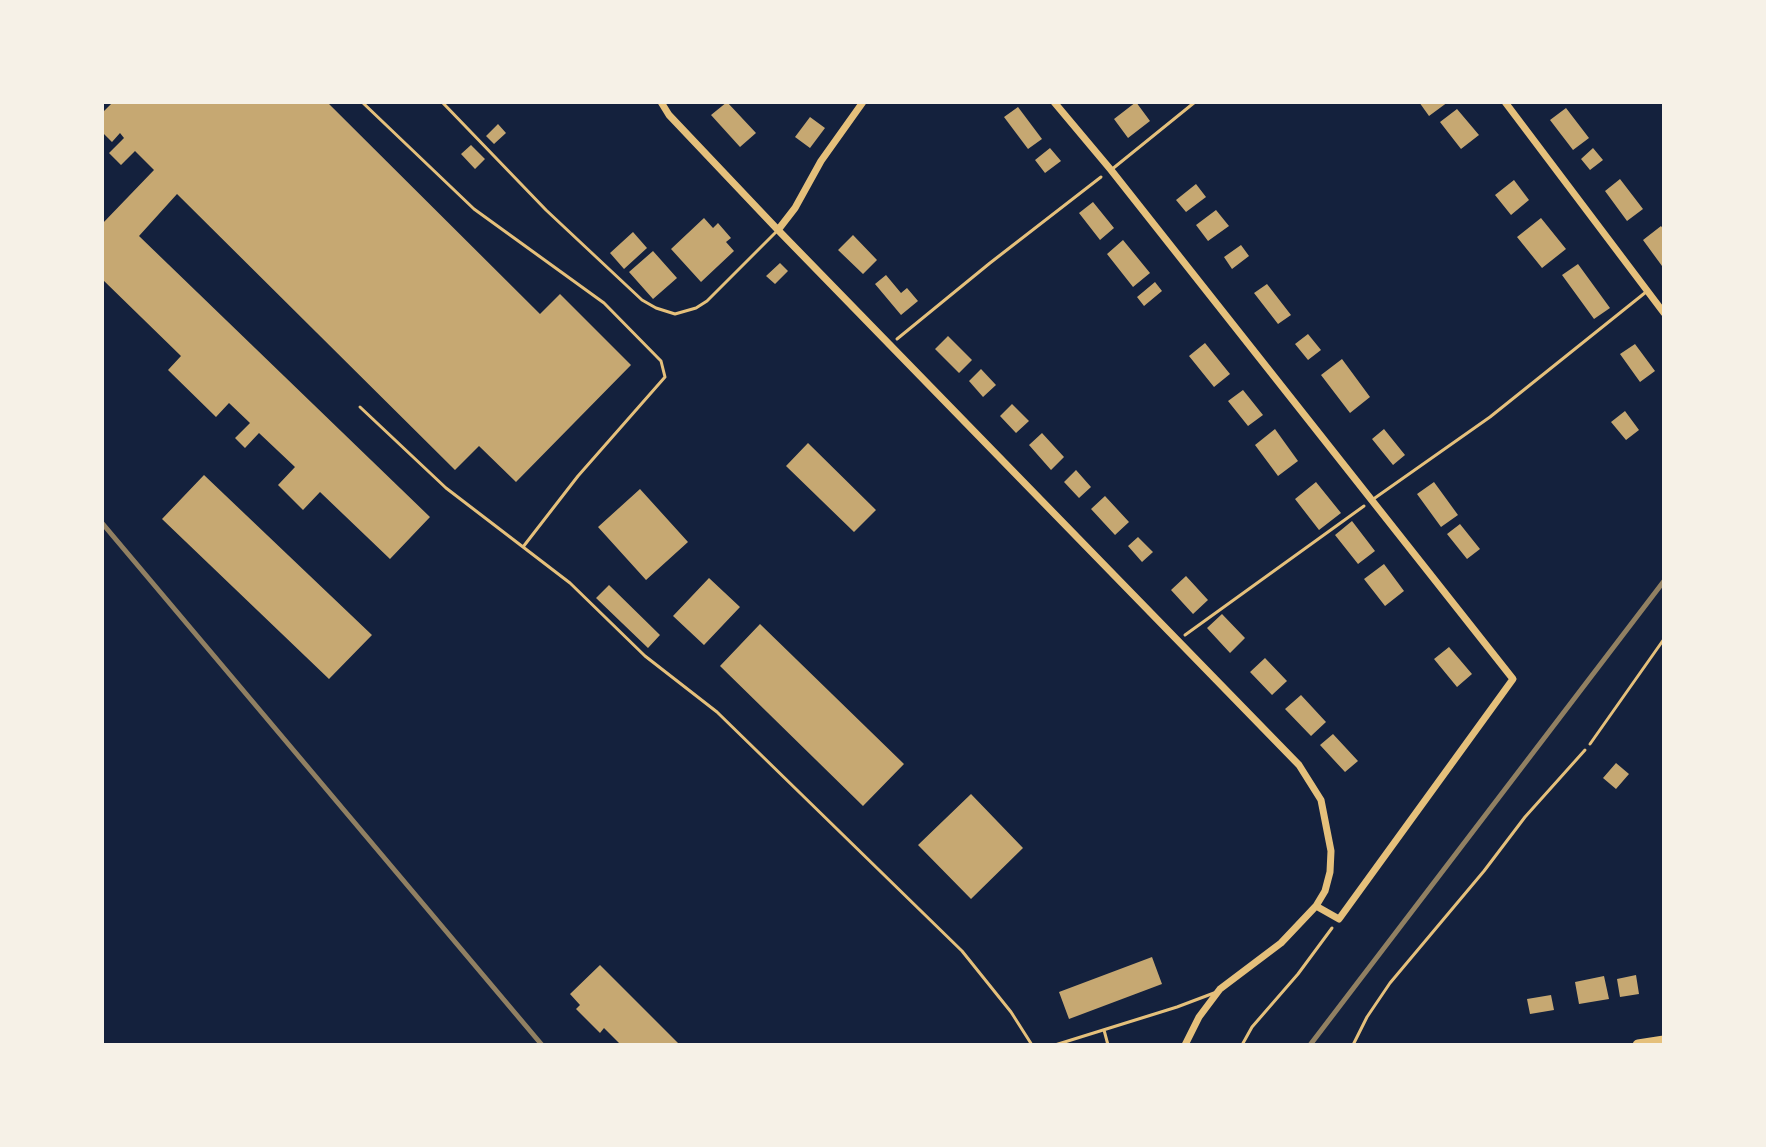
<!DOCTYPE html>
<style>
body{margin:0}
#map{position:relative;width:1766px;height:1147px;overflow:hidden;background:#14213d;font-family:"IBM Plex Serif",serif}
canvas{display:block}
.frame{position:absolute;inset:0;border:104px solid #f6f1e7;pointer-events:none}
</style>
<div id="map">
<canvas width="1766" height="1147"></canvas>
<div class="frame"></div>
</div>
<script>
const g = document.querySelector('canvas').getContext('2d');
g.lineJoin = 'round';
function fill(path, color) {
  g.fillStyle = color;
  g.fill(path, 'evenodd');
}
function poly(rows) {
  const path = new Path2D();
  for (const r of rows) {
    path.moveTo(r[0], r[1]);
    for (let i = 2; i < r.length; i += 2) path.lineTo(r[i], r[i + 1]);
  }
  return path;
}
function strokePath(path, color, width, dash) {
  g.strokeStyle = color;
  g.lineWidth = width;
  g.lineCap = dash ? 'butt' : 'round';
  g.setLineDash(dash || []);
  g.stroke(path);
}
fill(poly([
 [113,102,327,102,540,314,560,294,631,365,516,482,479,446,455,470,177,194,139,236,430,517,390,559,320,492,303,510,278,485,295,467,259,433,245,448,235,438,250,423,229,403,216,417,168,370,181,356,102,279,102,224,154,170,135,151,121,165,109,153,124,138,120,133,112,142,102,132,102,113],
 [727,102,756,133,740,147,711,115],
 [1136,102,1150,121,1128,138,1114,119],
 [1419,102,1448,102,1429,116],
 [1018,107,1042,139,1028,149,1004,117],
 [1566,108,1589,138,1573,150,1550,120],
 [1457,109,1479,135,1461,149,1440,122],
 [810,117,825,128,810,148,795,137],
 [498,124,506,133,494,144,486,136],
 [471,145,485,159,475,169,461,154],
 [1050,148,1061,161,1045,173,1035,160],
 [1593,148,1603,160,1590,170,1581,159],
 [1620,179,1643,209,1627,221,1605,191],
 [1514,180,1529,200,1511,215,1495,195],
 [1196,184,1206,197,1186,212,1176,200],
 [1093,202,1114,228,1100,240,1079,213],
 [1216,210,1229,226,1208,241,1196,225],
 [704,218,713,228,718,223,731,238,726,242,734,251,701,282,671,249],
 [1541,218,1566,249,1542,268,1517,237],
 [1661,226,1664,230,1662,266,1643,240],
 [633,232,647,248,624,269,610,253],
 [853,235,877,260,863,274,838,250],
 [1123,240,1150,273,1133,287,1107,254],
 [1241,245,1249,256,1232,269,1224,257],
 [653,251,677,278,653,299,629,272],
 [780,263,788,271,775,284,766,276],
 [1578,264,1610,308,1594,319,1562,275],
 [886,275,901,293,907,288,918,301,901,315,875,284],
 [1155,282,1162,291,1144,306,1137,297],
 [1267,284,1291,315,1278,324,1254,293],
 [1308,334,1321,350,1308,360,1295,344],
 [948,336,972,360,959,373,935,349],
 [1205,343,1230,374,1214,387,1189,356],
 [1635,344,1655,371,1640,382,1620,354],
 [1342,359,1370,397,1350,413,1321,375],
 [981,369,996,385,983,397,969,381],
 [1243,390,1263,415,1248,426,1228,401],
 [1012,404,1029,421,1016,433,1000,416],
 [1625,411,1639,430,1626,440,1611,422],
 [1275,429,1298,461,1278,476,1255,445],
 [1384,429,1405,455,1393,465,1372,439],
 [1042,433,1064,457,1051,470,1029,445],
 [808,443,876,510,854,532,786,466],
 [1076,470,1091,487,1079,498,1064,482],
 [204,475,372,635,329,679,162,519],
 [1316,482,1341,513,1319,530,1295,499],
 [1434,482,1458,515,1441,527,1417,494],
 [640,489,688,542,646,580,598,527],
 [1105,496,1129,522,1115,535,1091,509],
 [1352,521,1375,551,1358,564,1335,535],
 [1460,524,1480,549,1467,559,1447,534],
 [1138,537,1153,552,1142,562,1128,546],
 [1384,564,1404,591,1385,606,1364,579],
 [1186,576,1208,600,1193,614,1171,590],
 [709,578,740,607,704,645,673,616],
 [609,585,660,635,648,648,596,598],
 [1222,614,1245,638,1230,653,1207,628],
 [760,624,904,764,863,806,720,666],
 [1449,647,1472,674,1457,687,1434,659],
 [1265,658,1287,681,1272,695,1250,672],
 [1301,695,1326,722,1311,736,1285,709],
 [1333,734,1358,761,1345,772,1320,745],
 [1616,763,1629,774,1616,789,1603,778],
 [971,794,1023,848,971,899,918,845],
 [1152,957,1162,984,1069,1019,1059,992],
 [600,965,680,1045,621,1045,604,1028,600,1033,576,1009,580,1005,570,994],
 [1636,975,1639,994,1620,997,1617,979],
 [1604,976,1609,999,1579,1004,1575,982],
 [1551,995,1554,1010,1530,1014,1527,999]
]), '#c6a872');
strokePath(poly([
 [897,339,990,263,1101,177],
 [1185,635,1364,506],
 [1242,1045,1252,1027,1298,974,1332,928],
 [1353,1045,1367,1017,1390,983,1484,871,1525,817,1585,750]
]), '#e5c07b', 3);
strokePath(poly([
 [362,102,474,209,604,303,661,361,665,377,578,476,523,547],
 [442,102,546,210,642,300,656,308,675,314,696,308,707,301,778,230],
 [1111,170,1195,102],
 [360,407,446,488,570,583,645,656,717,712,962,951,1011,1012,1032,1045],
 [1372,500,1490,417,1646,292],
 [1590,744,1664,639],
 [1104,1030,1108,1045],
 [1055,1045,1177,1007,1214,993]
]), '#e5c07b', 3);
strokePath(poly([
 [661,102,669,115,778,230,1299,765,1321,800,1331,851,1330,872,1325,891,1316,906,1281,943,1220,989,1199,1017,1185,1045],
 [1054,102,1111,170,1513,679,1339,919,1316,906],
 [1505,102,1664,313],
 [778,230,795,208,821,161,863,102]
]), '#e5c07b', 7);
strokePath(poly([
 [1638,1045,1664,1041]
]), '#e5c07b', 11);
strokePath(poly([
 [102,523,542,1045],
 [1310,1045,1664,581]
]), '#918062', 5);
</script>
